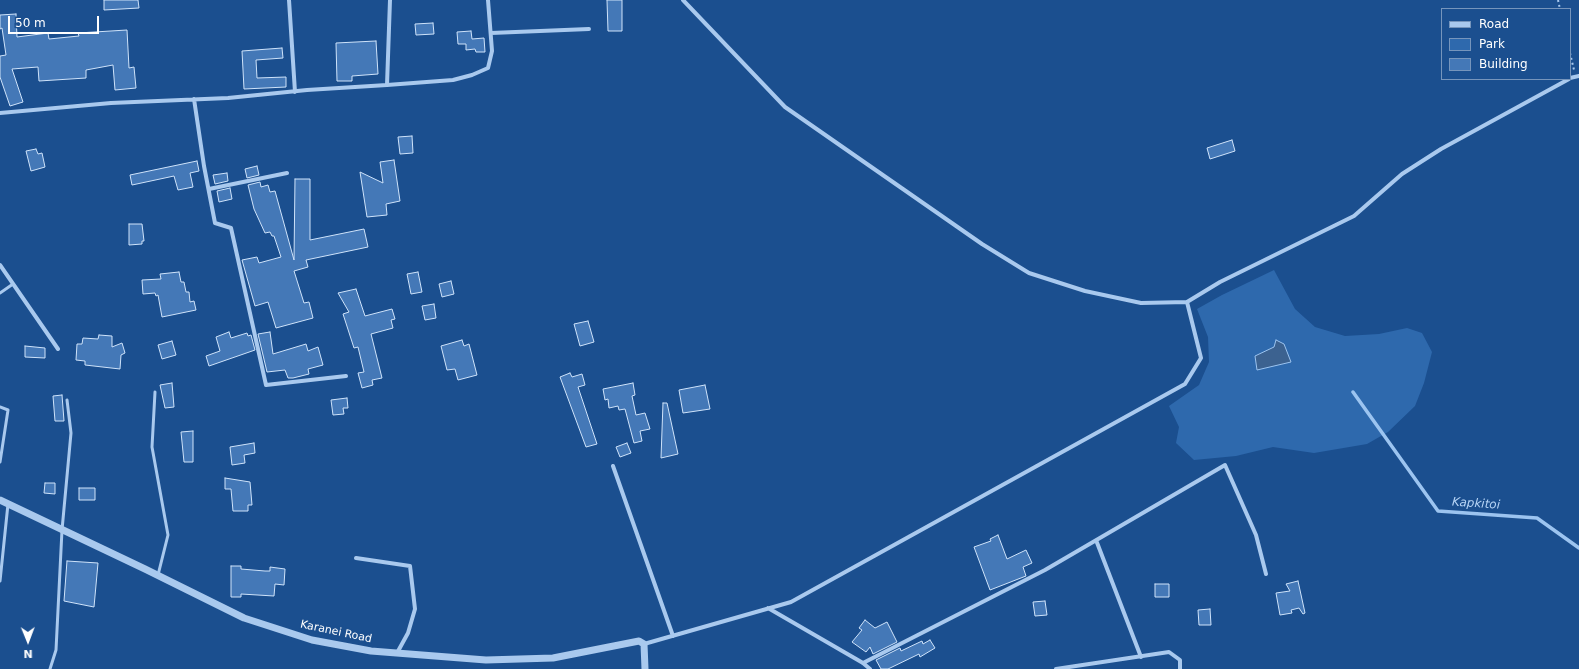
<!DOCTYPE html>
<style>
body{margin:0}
#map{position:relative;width:1579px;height:669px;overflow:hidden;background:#1b4f8f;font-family:"DejaVu Sans",sans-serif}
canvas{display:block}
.legend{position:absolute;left:1441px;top:8px;width:130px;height:72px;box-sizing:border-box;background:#1b4f8f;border:1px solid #7695bc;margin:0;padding:5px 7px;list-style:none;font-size:12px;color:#fff}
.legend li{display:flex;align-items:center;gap:8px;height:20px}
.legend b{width:20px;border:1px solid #7695bc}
.north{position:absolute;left:8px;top:621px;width:40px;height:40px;-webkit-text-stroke:3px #1b4f8f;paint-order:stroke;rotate:179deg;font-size:11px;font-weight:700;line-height:16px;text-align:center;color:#fff}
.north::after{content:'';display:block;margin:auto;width:14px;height:18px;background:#fff;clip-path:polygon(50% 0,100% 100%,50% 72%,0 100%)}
.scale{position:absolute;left:8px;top:16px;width:91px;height:18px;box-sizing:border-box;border:2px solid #fff;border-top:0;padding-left:5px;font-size:12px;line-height:14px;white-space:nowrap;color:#fff;-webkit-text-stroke:3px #1b4f8f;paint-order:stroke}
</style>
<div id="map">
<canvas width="1579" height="669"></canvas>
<ul class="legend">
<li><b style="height:5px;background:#a9c9ee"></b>Road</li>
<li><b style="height:11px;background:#2e69ad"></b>Park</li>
<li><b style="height:11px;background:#4478b7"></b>Building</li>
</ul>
<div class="north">N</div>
<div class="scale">50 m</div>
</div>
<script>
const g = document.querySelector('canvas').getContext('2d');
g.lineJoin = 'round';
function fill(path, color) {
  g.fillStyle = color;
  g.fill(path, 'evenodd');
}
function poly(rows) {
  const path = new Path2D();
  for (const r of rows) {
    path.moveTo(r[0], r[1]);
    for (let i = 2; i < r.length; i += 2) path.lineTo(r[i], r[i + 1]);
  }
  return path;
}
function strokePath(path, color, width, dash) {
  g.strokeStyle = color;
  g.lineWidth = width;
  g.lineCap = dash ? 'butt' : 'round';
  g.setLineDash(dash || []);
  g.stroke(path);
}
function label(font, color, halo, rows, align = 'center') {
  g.font = font + ' "DejaVu Sans",sans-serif';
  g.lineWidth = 3.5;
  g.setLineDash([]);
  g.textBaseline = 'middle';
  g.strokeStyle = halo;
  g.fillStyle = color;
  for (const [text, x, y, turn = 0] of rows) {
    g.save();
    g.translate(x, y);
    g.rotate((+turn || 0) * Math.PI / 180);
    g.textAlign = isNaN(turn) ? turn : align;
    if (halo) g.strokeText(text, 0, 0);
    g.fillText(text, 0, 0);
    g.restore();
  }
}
fill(poly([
 [1274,270,1295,309,1315,327,1345,336,1379,334,1407,328,1422,333,1432,352,1424,383,1415,406,1388,432,1367,444,1314,453,1273,447,1236,456,1194,460,1176,443,1179,427,1169,406,1199,385,1209,362,1208,337,1197,309,1222,295]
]), '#2e69ad');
const water = poly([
 [1276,340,1284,344,1291,362,1257,370,1255,356,1274,347,1276,340]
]);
fill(water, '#3c6290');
strokePath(water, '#9cc4f0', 1);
strokePath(poly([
 [1353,392,1438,511,1537,518,1579,548]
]), '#9cc4f0', 3.5);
const building = poly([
 [104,0,138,0,139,8,104,10,104,0],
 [607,0,622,0,622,31,608,31,607,0],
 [16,14,17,37,48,33,49,39,79,36,78,33,127,30,129,68,134,67,136,88,115,90,113,65,86,70,86,78,39,81,38,67,12,69,23,102,10,106,0,77,0,56,6,55,2,28,0,29,0,15,16,14],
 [433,23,434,34,416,35,415,24,433,23],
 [471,31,472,39,484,38,485,52,476,52,475,49,466,50,466,44,458,44,457,32,471,31],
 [376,41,378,74,352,76,352,81,337,81,336,43,376,41],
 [282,48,283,58,256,60,257,78,286,77,286,87,244,89,242,51,282,48],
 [412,136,413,153,400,154,398,137,412,136],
 [1232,140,1235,151,1210,159,1207,148,1232,140],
 [36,149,38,154,42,153,45,167,31,171,26,151,36,149],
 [394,160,400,201,386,204,387,215,367,217,360,172,383,183,380,162,394,160],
 [197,161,199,171,190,173,193,187,178,190,174,176,132,185,130,175,197,161],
 [257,166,259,175,247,178,245,169,257,166],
 [227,173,228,181,215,184,213,175,227,173],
 [295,179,310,179,310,240,364,229,368,247,306,260,308,267,294,271,304,303,309,302,313,318,276,328,268,302,255,306,242,260,257,257,259,263,281,257,274,236,272,236,270,232,265,233,254,209,248,185,260,182,261,187,268,185,270,192,275,191,294,260,295,179],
 [230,188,232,199,219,202,217,191,230,188],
 [129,224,142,224,144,241,142,241,142,244,129,245,129,224],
 [179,272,181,282,184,282,186,292,189,292,190,302,194,301,196,310,162,317,158,295,156,296,155,293,143,294,142,280,161,279,160,274,179,272],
 [418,272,422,292,411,294,407,274,418,272],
 [451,281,454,294,442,297,439,284,451,281],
 [356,289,365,316,392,309,395,319,391,320,393,328,371,334,382,378,372,380,373,385,362,388,358,373,364,372,358,347,354,348,343,314,349,312,338,293,356,289],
 [434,304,436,318,425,320,422,306,434,304],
 [588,321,594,342,580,346,574,324,588,321],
 [229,332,231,338,247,333,248,336,251,335,255,350,209,366,206,356,220,351,216,337,229,332],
 [270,332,273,354,306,344,308,351,318,347,323,365,308,369,309,374,293,378,288,378,285,370,267,372,258,334,270,332],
 [99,335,112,336,112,347,122,343,125,353,121,355,120,369,85,365,85,361,76,360,77,344,82,344,83,338,98,339,99,335],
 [462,340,464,346,469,344,477,375,458,380,455,369,447,370,441,346,462,340],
 [172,341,176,355,162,359,158,345,172,341],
 [25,346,45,348,45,358,25,357,25,346],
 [570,373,572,377,582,374,585,385,578,387,597,444,586,447,560,377,570,373],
 [172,383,174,407,165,408,160,385,172,383],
 [633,383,635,395,632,396,636,415,645,413,650,429,640,431,642,441,634,443,625,409,619,410,618,406,609,408,608,399,605,400,603,389,633,383],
 [705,385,710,409,683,413,679,390,705,385],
 [62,395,64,421,55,421,53,396,62,395],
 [347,398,348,408,343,408,344,414,333,415,331,400,347,398],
 [663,403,667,403,678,454,661,458,663,403],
 [193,431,193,462,184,462,181,432,193,431],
 [254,443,255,453,244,455,245,463,232,465,230,447,254,443],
 [627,443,631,453,620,457,616,447,627,443],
 [225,478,250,482,252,505,248,505,248,511,233,511,231,489,225,489,225,478],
 [45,483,55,483,55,494,44,493,45,483],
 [79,488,95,488,95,500,79,500,79,488],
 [998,535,1007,559,1026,550,1032,563,1023,567,1026,576,990,590,974,547,991,541,990,539,998,535],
 [67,561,98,563,94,607,64,601,67,561],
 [231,566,241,566,241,569,265,571,270,571,270,567,285,569,284,585,275,584,274,596,241,594,241,597,231,597,231,566],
 [1298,581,1305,613,1303,614,1299,608,1291,610,1292,613,1280,615,1276,593,1290,591,1286,584,1298,581],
 [1155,584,1169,584,1169,597,1155,597,1155,584],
 [1045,601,1047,615,1035,616,1033,602,1045,601],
 [1210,609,1211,625,1199,625,1198,610,1210,609],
 [865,620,875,628,887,622,897,642,873,654,870,647,866,652,852,642,862,630,859,628,865,620],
 [930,640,935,648,920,657,919,654,888,669,881,669,876,660,900,648,901,651,922,641,923,644,930,640]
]);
fill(building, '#4478b7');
strokePath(building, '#cfe3fa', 1);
strokePath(poly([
 [1558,0,1560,9],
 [1570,53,1574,70]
]), '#a9c9ee', 2, [2, 3]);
strokePath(poly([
 [0,293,13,284],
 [155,392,152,447,168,535,158,575],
 [0,407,8,410,0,462],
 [0,581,8,504],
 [50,669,56,650,62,530,71,433,67,400]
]), '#a9c9ee', 3);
strokePath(poly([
 [289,0,295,92],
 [683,0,785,107,982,244,1029,273,1085,291,1141,303,1187,302,1220,282,1354,216,1402,174,1441,149,1569,79],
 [491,33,589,29],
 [1570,78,1579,76],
 [387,85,453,80,472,75,488,68,492,51,488,0],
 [194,99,204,166,215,223,231,228,266,385,346,376],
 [0,113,111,103,228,98,307,90,387,85,390,0],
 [209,189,287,173],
 [0,265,58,349],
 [613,466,673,636],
 [1096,540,1141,657],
 [356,558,410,566,415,609,408,633,397,653],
 [768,608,863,663,870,669],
 [644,644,791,602,1185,384,1201,358,1187,302],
 [863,663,1045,570,1225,465,1256,535,1266,574],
 [1056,669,1169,652,1180,660,1180,669]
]), '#a9c9ee', 4);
strokePath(poly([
 [0,500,145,569,244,618,312,640,371,651,486,660,553,658,639,641,644,644,645,669]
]), '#a9c9ee', 7);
label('11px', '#fff', '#1b4f8f', [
 ["Karanei Road",336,632,12]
]);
label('italic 12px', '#b5d3f5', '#1b4f8f', [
 ["Kapkitoi",1476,504,4]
]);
</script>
